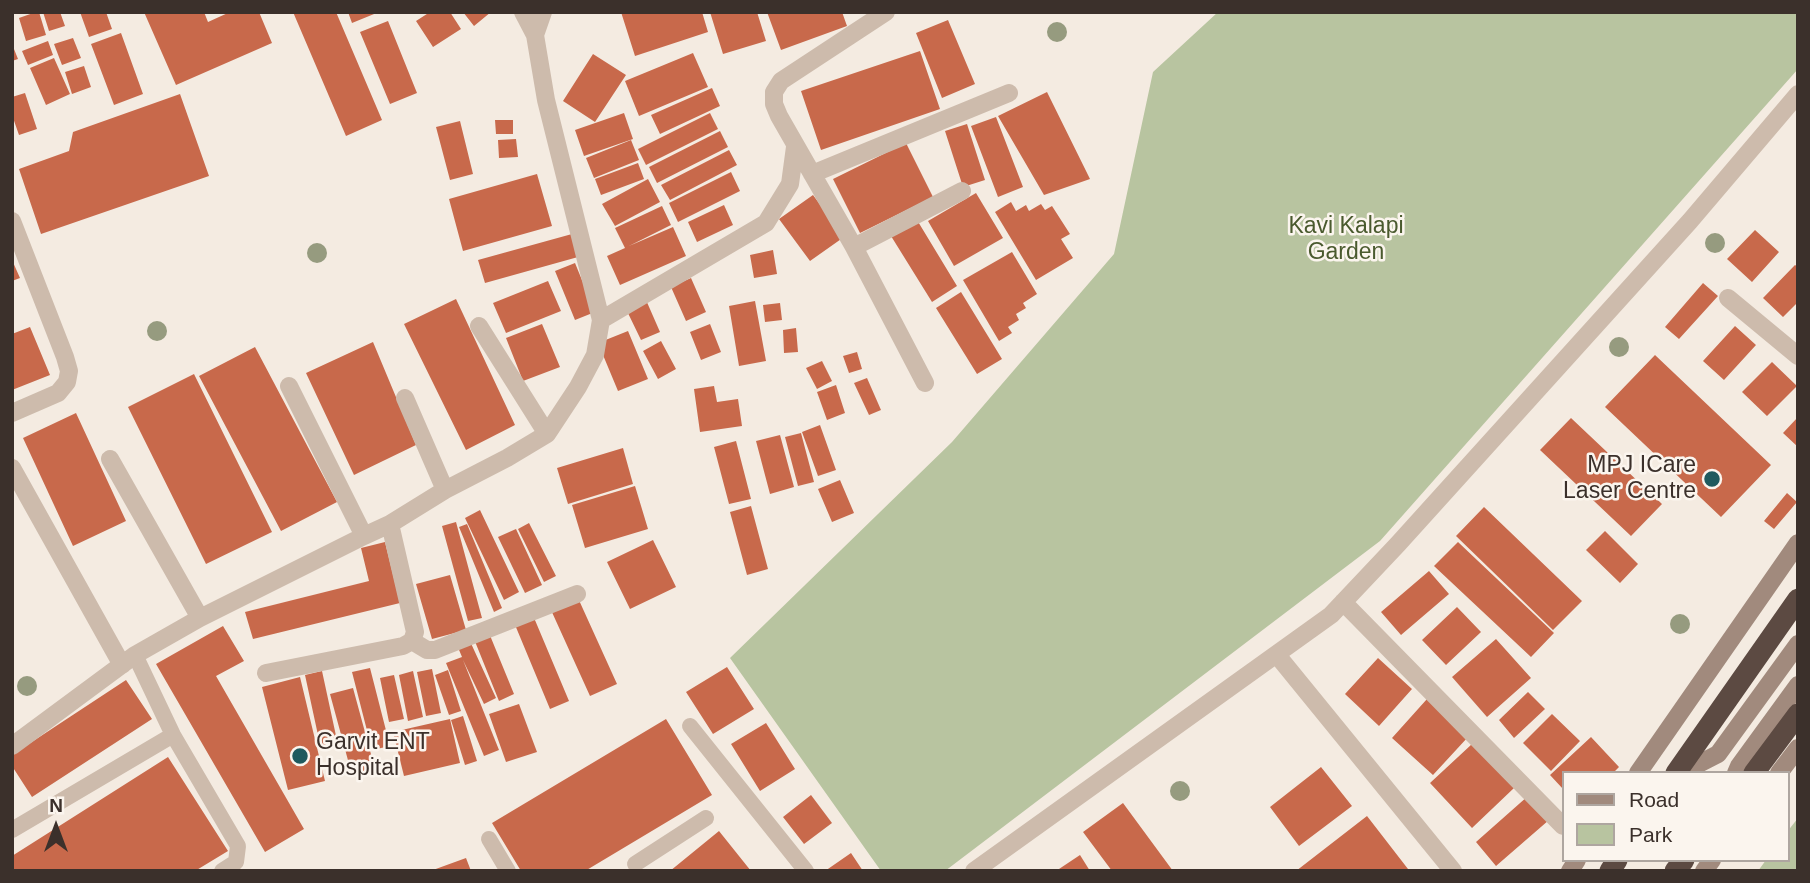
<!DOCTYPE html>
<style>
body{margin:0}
#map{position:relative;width:1810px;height:883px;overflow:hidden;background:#f4ebe1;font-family:Helvetica,sans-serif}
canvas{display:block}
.frame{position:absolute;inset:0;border:14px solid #3b302b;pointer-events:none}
.legend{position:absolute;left:1562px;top:771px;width:228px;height:91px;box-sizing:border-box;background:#fbf5ee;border:2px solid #aea6a0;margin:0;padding:9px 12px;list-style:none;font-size:21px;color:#3b302b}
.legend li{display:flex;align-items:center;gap:14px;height:35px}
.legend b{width:35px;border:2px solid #aea6a0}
.north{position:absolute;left:21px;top:792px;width:70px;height:70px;-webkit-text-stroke:5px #fbf5ee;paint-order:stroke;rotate:0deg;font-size:19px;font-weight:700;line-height:28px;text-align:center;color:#3b302b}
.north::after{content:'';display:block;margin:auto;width:24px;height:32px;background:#3b302b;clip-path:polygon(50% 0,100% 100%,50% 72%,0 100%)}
</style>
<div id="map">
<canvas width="1810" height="883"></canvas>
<div class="frame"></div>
<ul class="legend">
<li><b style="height:9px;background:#a18a7d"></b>Road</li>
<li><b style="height:19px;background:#b8c4a0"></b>Park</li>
</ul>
<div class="north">N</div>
</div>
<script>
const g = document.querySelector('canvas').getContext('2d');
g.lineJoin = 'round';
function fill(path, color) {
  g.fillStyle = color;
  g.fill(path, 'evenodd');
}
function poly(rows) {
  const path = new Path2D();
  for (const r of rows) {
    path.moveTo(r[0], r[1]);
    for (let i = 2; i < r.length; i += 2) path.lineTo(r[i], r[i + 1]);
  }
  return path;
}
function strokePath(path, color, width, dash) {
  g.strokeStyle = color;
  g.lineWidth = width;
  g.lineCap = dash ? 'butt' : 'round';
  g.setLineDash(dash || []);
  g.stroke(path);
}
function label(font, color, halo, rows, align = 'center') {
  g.font = font + ' Helvetica,sans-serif';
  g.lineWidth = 5;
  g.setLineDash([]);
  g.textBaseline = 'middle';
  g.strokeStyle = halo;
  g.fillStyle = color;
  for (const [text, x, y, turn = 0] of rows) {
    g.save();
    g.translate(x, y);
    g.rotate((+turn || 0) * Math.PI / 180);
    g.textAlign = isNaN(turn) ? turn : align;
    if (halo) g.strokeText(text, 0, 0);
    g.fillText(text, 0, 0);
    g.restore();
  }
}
fill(poly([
 [1218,12,1798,12,1798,69,1380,541,945,871,881,871,730,658,952,442,1114,254,1153,72],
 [1798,818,1798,871,1758,871,1766,860,1787,860,1787,832]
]), '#b8c4a0');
fill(poly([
 [36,12,39,12,46,35,26,41,19,18],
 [43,12,60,12,65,26,49,31],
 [80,12,106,12,112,29,89,37],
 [144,12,204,12,208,22,230,12,259,12,272,43,176,85],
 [293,12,336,12,382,120,346,136],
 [348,12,379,12,352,23],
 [430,12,450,12,461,29,433,47,416,21],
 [463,12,491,12,474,26],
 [621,12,702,12,708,32,635,56],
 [710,12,757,12,766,41,723,54],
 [767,12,842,12,847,26,781,50],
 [948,20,975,84,942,98,916,33],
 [388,21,417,93,390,104,360,32],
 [121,33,143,94,114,105,91,44],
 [73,38,81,58,62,65,54,44],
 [48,41,53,55,28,65,22,51],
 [12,44,18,59,12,61],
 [920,51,940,109,821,150,801,91],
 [693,53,708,87,639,116,625,81],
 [593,54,626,75,595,122,563,101],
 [54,58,70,94,46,105,30,68],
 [84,66,91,87,72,94,65,72],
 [712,88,720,106,660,134,651,115],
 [1047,92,1090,179,1044,195,998,116],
 [25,93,37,129,19,135,12,115,12,97],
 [180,94,209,176,41,234,19,169,69,151,73,132],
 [624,113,633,139,584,156,575,130],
 [710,113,718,129,646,165,638,149],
 [996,117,1023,187,998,197,971,126],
 [495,120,513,120,513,134,496,134],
 [460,121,473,174,450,180,436,127],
 [967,124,985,180,963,187,945,131],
 [720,131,728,147,657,183,649,167],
 [516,139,518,157,499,158,498,140],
 [631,140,639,160,594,178,586,158],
 [906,143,933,197,860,233,833,179],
 [729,150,737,165,670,200,661,185],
 [638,163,644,179,601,195,595,179],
 [731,172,740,191,678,222,669,203],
 [537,174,552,226,463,251,449,199],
 [648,179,660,202,615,226,602,204],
 [976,193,1003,238,954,266,928,221],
 [813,195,844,237,810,261,779,219],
 [1011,202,1016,211,1026,205,1029,211,1041,204,1045,210,1052,206,1070,234,1061,239,1073,258,1036,280,995,212],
 [724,205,733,225,697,242,688,222],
 [662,206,671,225,629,246,673,227,686,256,620,285,607,256,625,248,615,228],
 [917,220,957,286,932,302,891,236],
 [1755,230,1779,252,1752,282,1727,259],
 [572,234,578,257,485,283,478,260],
 [773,250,777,274,754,278,750,255],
 [1012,252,1037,294,1023,303,1026,308,1016,314,1019,320,1008,327,1012,333,999,341,963,280],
 [12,260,20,278,12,281],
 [575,263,595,312,575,320,555,271],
 [1795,265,1798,267,1798,302,1783,317,1763,298],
 [691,278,706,312,686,321,671,287],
 [548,281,561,311,506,333,493,303],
 [1703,283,1718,296,1679,339,1665,327],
 [961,292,1002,359,977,374,936,308],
 [456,299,515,425,466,450,404,324],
 [646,300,660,332,641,340,626,309],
 [755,301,766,361,739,366,729,306],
 [780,303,782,320,765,322,763,305],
 [542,324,560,367,523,381,506,338],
 [710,324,721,352,701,360,690,332],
 [1735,326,1756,345,1724,380,1703,361],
 [30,327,50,375,12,390,12,334],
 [796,328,798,352,784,353,783,330],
 [628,331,648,379,618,391,598,343],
 [661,341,676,369,658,379,643,351],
 [373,342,416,445,354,475,306,373],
 [255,347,337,502,281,531,199,376],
 [857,352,862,369,849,373,843,356],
 [1655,355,1771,465,1721,517,1605,407],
 [822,361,832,381,817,389,806,368],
 [1772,362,1797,386,1767,416,1742,392],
 [194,374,272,532,206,564,128,407],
 [867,378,881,410,869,415,854,383],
 [836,385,845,413,827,420,817,392],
 [714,386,717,402,738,399,742,426,700,432,694,389],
 [76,413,126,521,73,546,23,438],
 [1798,417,1798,447,1783,433],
 [1571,418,1662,504,1631,536,1540,450],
 [820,425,836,470,818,476,802,432],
 [801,433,814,482,798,486,785,437],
 [780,435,794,487,770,494,756,441],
 [736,441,751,499,729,504,714,447],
 [623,448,633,484,568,504,557,468],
 [840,480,854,513,832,522,818,489],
 [635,486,648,529,585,548,572,505],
 [1787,493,1797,502,1774,529,1764,521],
 [751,506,768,569,747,575,730,512],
 [1484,507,1582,601,1553,630,1456,536],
 [480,510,519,592,504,600,465,518],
 [456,522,482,618,468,621,442,526],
 [529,523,556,576,544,582,518,529],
 [467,524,502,608,494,612,459,527],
 [516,529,542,585,525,593,498,537],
 [1605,531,1638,564,1620,583,1586,550],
 [653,540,676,587,630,609,607,562],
 [385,542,400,603,253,639,245,612,369,581,361,548],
 [1458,542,1554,633,1531,657,1434,566],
 [1429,571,1449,594,1401,635,1381,612],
 [450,575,466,630,432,639,416,584],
 [578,598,617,684,590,696,551,610],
 [1457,607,1481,632,1446,665,1422,640],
 [532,613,569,701,550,709,513,620],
 [223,626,244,661,216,676,304,829,265,852,156,664],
 [489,633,514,694,499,701,474,639],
 [469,639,496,698,484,704,463,660,499,750,484,756,446,663,462,657,457,645],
 [1496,639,1531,678,1487,717,1452,677],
 [1378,658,1412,689,1379,726,1345,694],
 [727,667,754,709,713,734,686,692],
 [370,668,390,746,372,750,352,672],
 [432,669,441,713,426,716,417,672],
 [448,670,461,711,449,715,435,675],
 [322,671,338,745,321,749,305,675],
 [413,671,423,717,408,721,399,675],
 [394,675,404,719,389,722,380,678],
 [300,677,325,781,288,790,262,687],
 [126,680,152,719,32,797,12,766,12,755],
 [353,688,375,769,352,775,330,694],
 [1528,692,1545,709,1514,738,1499,720],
 [1427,699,1468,737,1433,775,1392,738],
 [519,704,537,752,506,762,489,714],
 [1552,714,1580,741,1551,771,1523,743],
 [463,716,477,761,465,765,451,720],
 [450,719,460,763,404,776,393,732],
 [666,719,712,795,585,871,521,871,492,823],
 [766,723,795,769,760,791,731,744],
 [1591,737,1619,767,1613,773,1563,773,1563,789,1550,775],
 [1472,744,1514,788,1472,828,1430,783],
 [168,757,228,851,195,871,12,871,12,856],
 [1321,767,1352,806,1299,846,1270,807],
 [811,795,832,823,804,844,783,817],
 [1528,796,1549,820,1496,866,1476,842],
 [1123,803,1173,871,1112,871,1083,832],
 [1367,816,1408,869,1405,871,1296,871],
 [719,831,751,871,670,871],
 [851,853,863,871,825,871],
 [1080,855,1090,871,1056,871],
 [466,858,471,871,433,871,433,870]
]), '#c8694b');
strokePath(poly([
 [135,655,173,735,238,846,236,862,222,871],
 [690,726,806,871],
 [12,830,173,735],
 [489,839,508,871],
 [635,864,706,818]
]), '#cdbbac', 16);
strokePath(poly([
 [523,12,535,35],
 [886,12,781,81,774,92,774,104,779,116,854,247,925,383],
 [812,174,1009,93],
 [12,221,65,357,69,371,67,382,58,393,12,413],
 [854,247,962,191],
 [1728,298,1798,356],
 [601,320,766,223,790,184,795,147],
 [479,326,547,434],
 [289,386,364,536],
 [405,398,445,490],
 [110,459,200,618],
 [12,468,122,665],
 [1343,602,1563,826],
 [412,641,427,650,435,650,577,594],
 [1277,655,1453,871],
 [266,673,403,646,412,641,415,632,390,524],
 [12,746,135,655,200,618,364,536,390,524,445,490,507,458,547,434,578,387,595,355,601,320,546,100,535,35,543,12],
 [974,871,1331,615,1398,544,1690,221,1798,94]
]), '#cdbbac', 18);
strokePath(poly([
 [1638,773,1798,543],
 [1681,773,1718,754,1798,644],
 [1736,773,1739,766,1798,685],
 [1779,773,1798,748],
 [1570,871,1577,860],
 [1704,871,1712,860]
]), '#a18a7d', 18);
strokePath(poly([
 [1676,773,1798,599],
 [1754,773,1798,714],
 [1610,871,1617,860],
 [1675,871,1684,860]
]), '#5c4a42', 21);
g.fillStyle = '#969b7f';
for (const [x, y] of [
 [1057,32],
 [1715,243],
 [317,253],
 [157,331],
 [1619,347],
 [1680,624],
 [27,686],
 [1180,791]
]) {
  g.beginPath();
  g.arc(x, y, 10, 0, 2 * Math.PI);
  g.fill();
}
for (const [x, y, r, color] of [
 [1712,479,9,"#1f5a5e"],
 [300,756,9,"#1f5a5e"]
]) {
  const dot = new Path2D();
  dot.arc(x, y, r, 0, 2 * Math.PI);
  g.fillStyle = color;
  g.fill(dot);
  strokePath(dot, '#fbf5ee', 2.5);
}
label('23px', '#4a5a2e', '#fbf5ee', [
 ["Kavi Kalapi",1346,227],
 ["Garden",1346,253]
]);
label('23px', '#3b302b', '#fbf5ee', [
 ["MPJ ICare",1696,466],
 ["Laser Centre",1696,492],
 ["Garvit ENT",316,743,"left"],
 ["Hospital",316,769,"left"]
], 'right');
</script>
